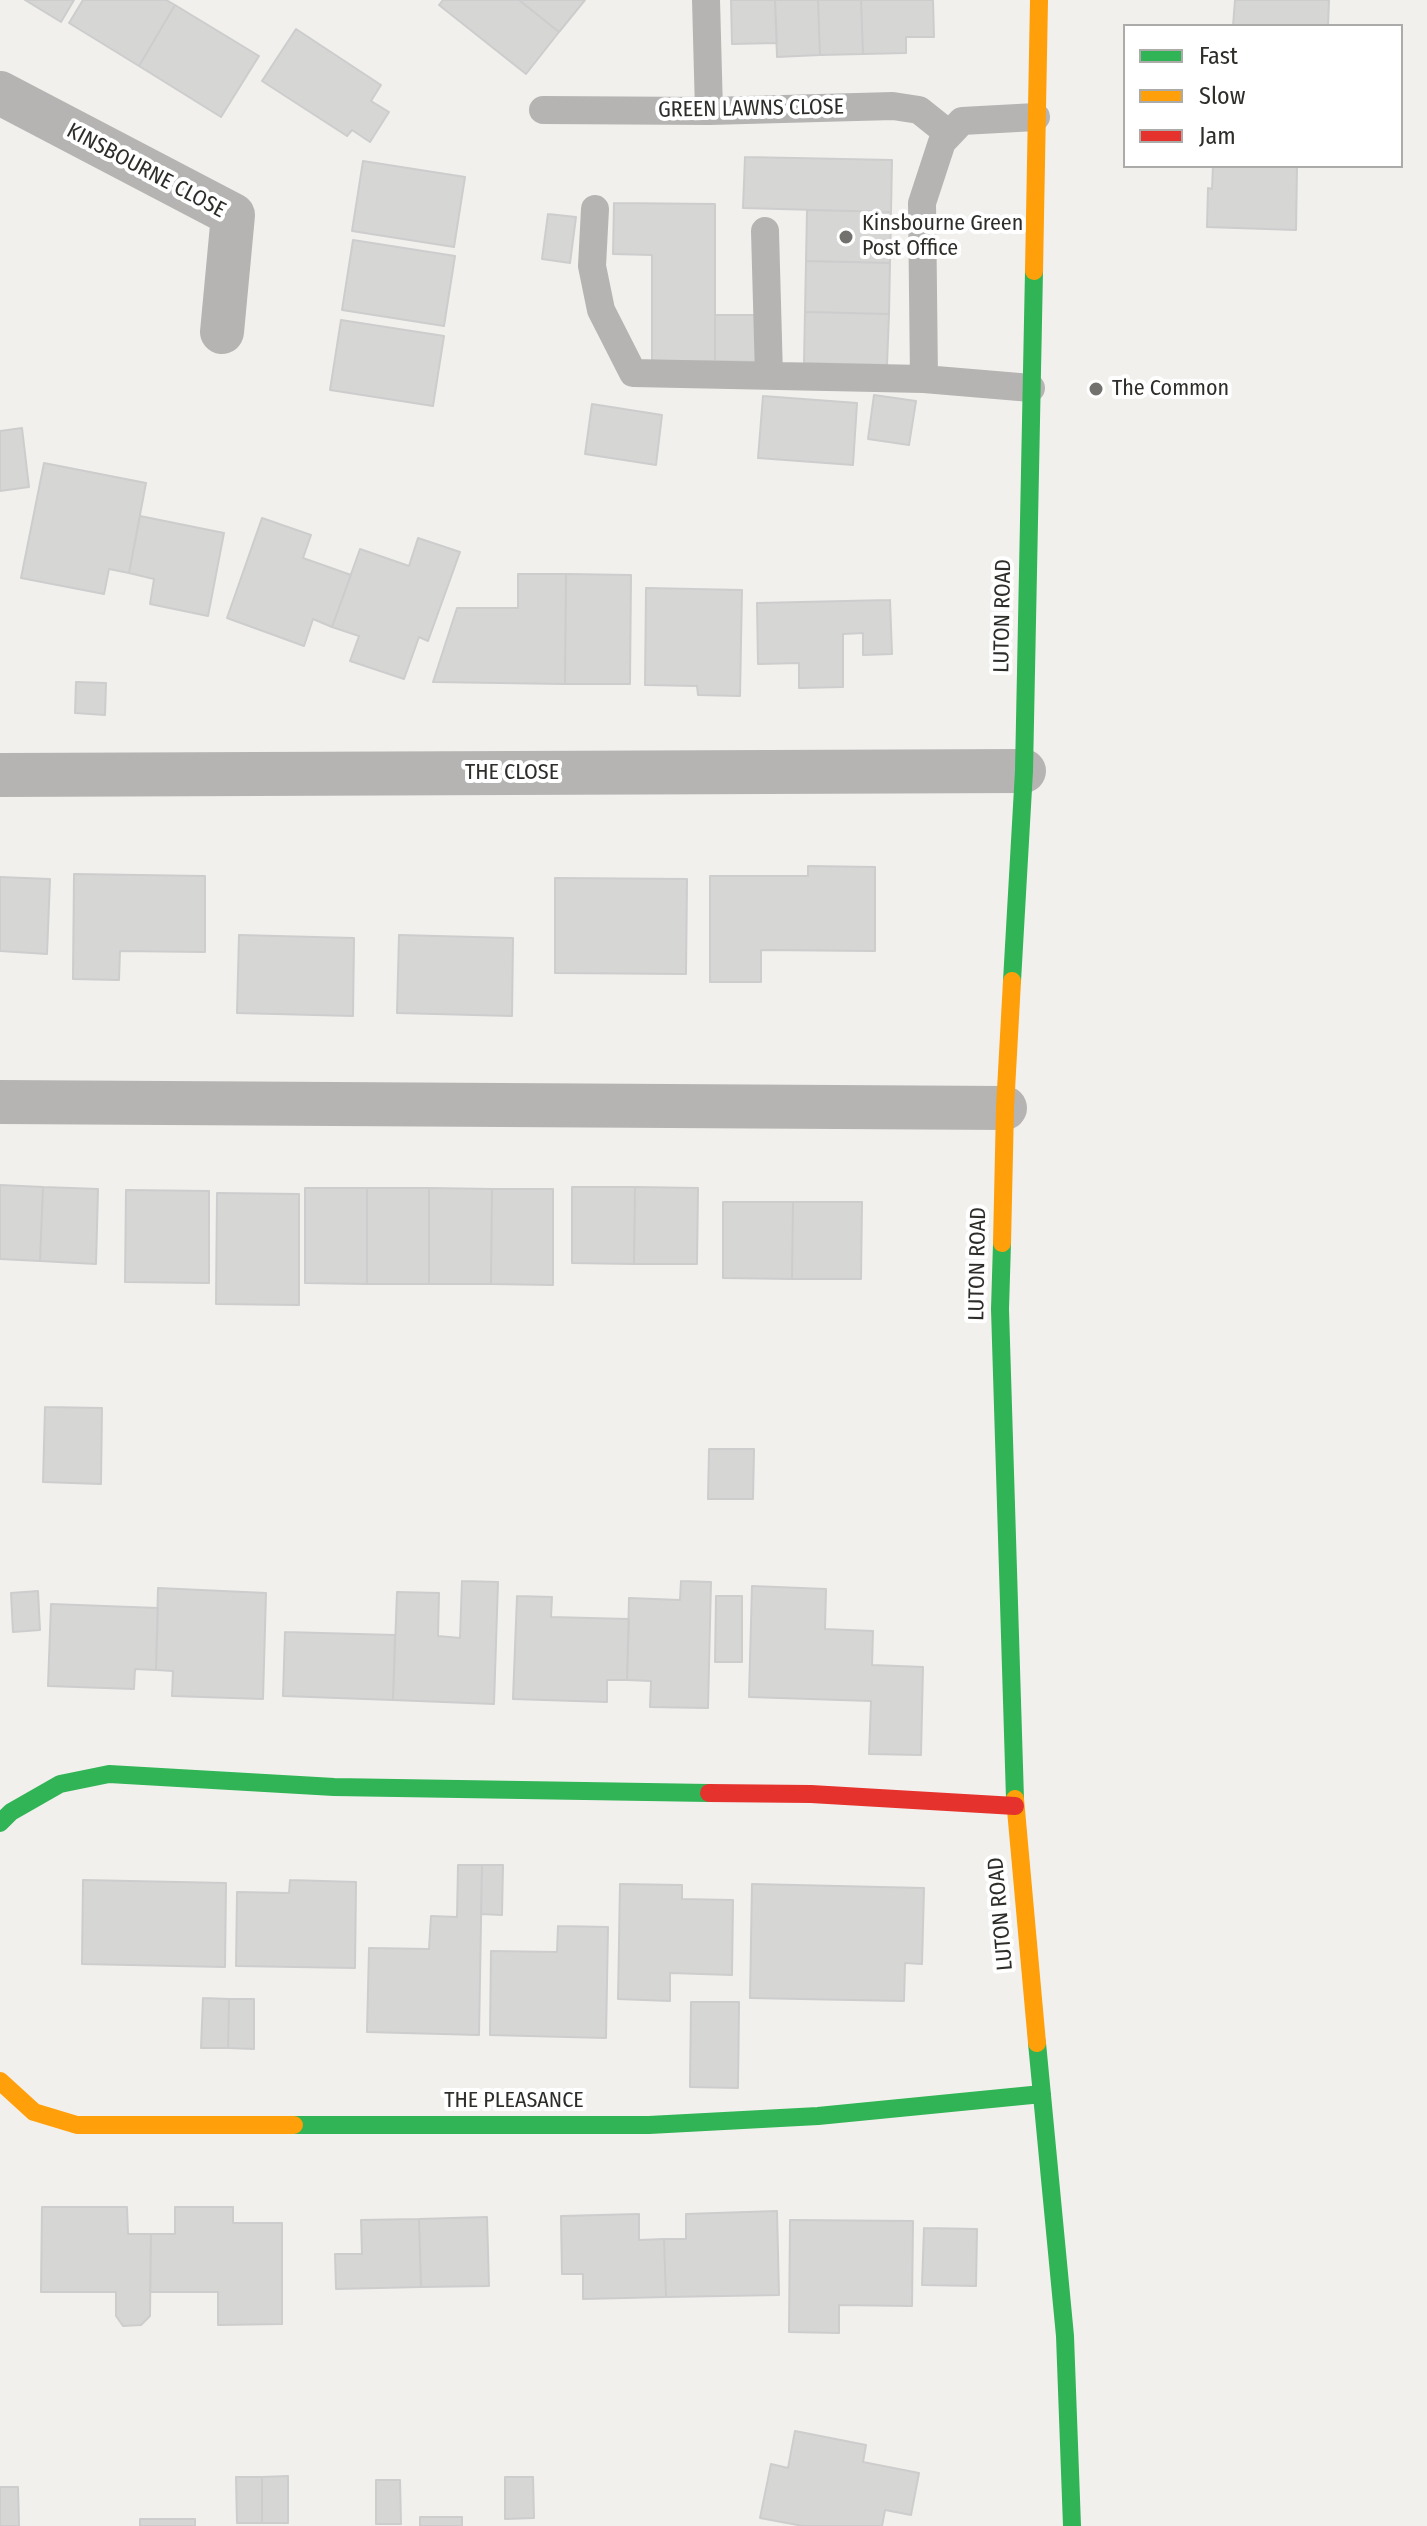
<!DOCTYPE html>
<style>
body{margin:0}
#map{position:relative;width:1427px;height:2526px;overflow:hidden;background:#f2f0ed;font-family:"Fira Sans Condensed",sans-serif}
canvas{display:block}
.legend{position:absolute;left:1123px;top:24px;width:280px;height:144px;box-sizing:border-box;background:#fff;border:2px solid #ababaa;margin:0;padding:10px 14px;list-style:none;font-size:24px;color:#2e2d2a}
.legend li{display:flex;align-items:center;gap:16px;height:40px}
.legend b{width:40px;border:2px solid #ababaa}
</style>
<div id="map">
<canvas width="1427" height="2526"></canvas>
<ul class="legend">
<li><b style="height:10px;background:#30b455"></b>Fast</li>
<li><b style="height:10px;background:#ff9f0a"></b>Slow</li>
<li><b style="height:10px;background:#e5322d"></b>Jam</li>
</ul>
</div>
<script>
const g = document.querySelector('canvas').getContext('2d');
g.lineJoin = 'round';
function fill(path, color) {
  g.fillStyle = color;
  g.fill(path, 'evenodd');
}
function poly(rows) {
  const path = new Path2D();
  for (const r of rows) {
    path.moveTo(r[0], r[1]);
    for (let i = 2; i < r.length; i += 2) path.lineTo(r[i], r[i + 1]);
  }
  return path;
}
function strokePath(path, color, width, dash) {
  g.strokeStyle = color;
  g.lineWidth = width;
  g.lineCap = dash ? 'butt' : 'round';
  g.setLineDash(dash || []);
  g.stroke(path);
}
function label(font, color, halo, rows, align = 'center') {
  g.font = font + ' "Fira Sans Condensed",sans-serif';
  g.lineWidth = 8;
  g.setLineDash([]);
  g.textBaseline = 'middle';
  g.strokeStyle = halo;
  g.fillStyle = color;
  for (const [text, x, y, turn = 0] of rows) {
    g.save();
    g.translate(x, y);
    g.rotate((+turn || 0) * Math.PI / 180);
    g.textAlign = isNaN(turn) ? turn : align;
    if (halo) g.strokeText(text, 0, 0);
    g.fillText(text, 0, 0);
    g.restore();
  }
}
const building = poly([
 [25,0,74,0,61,22,25,0],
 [83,0,166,0,175,5,139,66,69,23,83,0],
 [443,0,519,0,559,32,526,74,439,5,443,0],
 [519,0,585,0,559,32,519,0],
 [731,0,775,0,777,43,732,44,731,0],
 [775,0,818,0,820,55,777,57,775,0],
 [818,0,861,0,863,54,820,55,818,0],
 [861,0,933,0,934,37,906,37,906,53,863,54,861,0],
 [1235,0,1329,0,1328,26,1233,26,1235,0],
 [175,5,259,56,221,117,139,66,175,5],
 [296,29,381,85,371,101,389,112,370,142,352,130,347,136,262,81,296,29],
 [745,157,892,160,891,212,743,208,745,157],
 [363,161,465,177,454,247,352,231,363,161],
 [1213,166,1297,166,1296,230,1207,227,1208,188,1212,189,1213,166],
 [614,203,715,204,715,361,652,361,652,255,613,254,614,203],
 [807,210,891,212,890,263,806,261,807,210],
 [548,214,576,217,570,263,542,259,548,214],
 [353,240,455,256,444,326,342,310,353,240],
 [806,261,890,263,889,314,805,312,806,261],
 [805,312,889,314,887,365,804,363,805,312],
 [715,315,758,315,758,362,715,361,715,315],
 [341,320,444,336,433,406,330,390,341,320],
 [874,395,916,401,909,445,868,439,874,395],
 [763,396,857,403,853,465,758,458,763,396],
 [592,404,662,415,656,465,585,454,592,404],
 [22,428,29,487,0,491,0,431,22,428],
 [44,463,146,483,129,573,109,569,104,594,21,578,44,463],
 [140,516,224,533,208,616,150,604,154,579,129,573,140,516],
 [262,518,311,535,303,558,351,575,332,627,313,619,304,646,227,618,262,518],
 [418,538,460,552,428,641,419,637,404,679,350,661,359,636,332,627,360,549,409,566,418,538],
 [518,574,566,574,565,684,433,682,457,608,518,608,518,574],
 [566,574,631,575,630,684,565,684,566,574],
 [646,588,742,590,740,696,698,695,697,686,645,685,646,588],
 [890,600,892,654,863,655,863,633,843,634,843,687,799,688,799,663,758,664,757,603,890,600],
 [76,682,106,683,105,715,75,713,76,682],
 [808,866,875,867,875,951,761,950,761,982,710,982,710,876,808,876,808,866],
 [74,874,205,876,205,952,120,951,119,980,73,979,74,874],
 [0,877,50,879,47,954,0,951,0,877],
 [555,878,687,879,686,974,555,973,555,878],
 [239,935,354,938,353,1016,237,1013,239,935],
 [399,935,513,938,512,1016,397,1013,399,935],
 [0,1185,43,1187,40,1261,0,1259,0,1185],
 [43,1187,98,1189,96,1264,40,1261,43,1187],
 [572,1187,635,1187,634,1264,572,1263,572,1187],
 [635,1187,698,1188,697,1264,634,1264,635,1187],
 [305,1188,367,1188,367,1284,305,1283,305,1188],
 [367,1188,429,1188,429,1284,367,1284,367,1188],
 [429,1188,492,1189,491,1284,429,1284,429,1188],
 [492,1189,553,1189,553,1285,491,1284,492,1189],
 [126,1190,209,1191,209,1283,125,1282,126,1190],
 [217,1193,299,1194,299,1305,216,1304,217,1193],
 [723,1202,793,1202,792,1279,723,1278,723,1202],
 [793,1202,862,1202,861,1279,792,1279,793,1202],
 [45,1407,102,1408,101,1484,43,1482,45,1407],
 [709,1449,754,1449,753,1499,708,1499,709,1449],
 [462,1581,498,1582,494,1704,393,1700,397,1592,439,1593,438,1636,460,1638,462,1581],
 [681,1581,711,1582,708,1708,650,1707,651,1681,627,1680,629,1598,680,1600,681,1581],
 [752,1586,826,1589,825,1629,873,1631,872,1665,923,1667,921,1755,869,1754,871,1701,749,1697,752,1586],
 [158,1588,266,1593,263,1699,172,1696,173,1671,156,1670,158,1588],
 [38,1591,40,1630,13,1632,11,1593,38,1591],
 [517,1596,552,1597,551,1617,629,1619,627,1680,607,1680,607,1702,513,1699,517,1596],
 [716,1596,742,1596,742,1662,715,1662,716,1596],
 [51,1604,158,1608,156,1670,135,1669,134,1689,48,1686,51,1604],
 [285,1632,395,1635,393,1700,283,1696,285,1632],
 [458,1865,482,1865,479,2035,367,2032,369,1948,429,1949,431,1916,457,1917,458,1865],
 [482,1865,503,1865,502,1915,481,1914,482,1865],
 [83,1880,226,1883,225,1967,82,1964,83,1880],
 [290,1880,356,1882,355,1968,236,1966,237,1892,289,1893,290,1880],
 [620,1884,682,1885,682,1899,733,1900,732,1975,670,1973,670,2001,618,1999,620,1884],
 [752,1884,924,1888,922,1964,905,1963,904,2001,750,1998,752,1884],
 [558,1926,608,1927,606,2038,490,2035,491,1951,557,1952,558,1926],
 [203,1998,229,1999,228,2048,201,2048,203,1998],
 [229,1999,254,1999,254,2049,228,2048,229,1999],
 [691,2002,739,2002,738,2088,690,2087,691,2002],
 [42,2207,127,2207,128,2234,151,2234,150,2316,141,2325,123,2326,116,2316,116,2292,41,2292,42,2207],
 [175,2207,233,2207,233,2223,282,2223,282,2324,218,2325,218,2292,150,2292,151,2234,175,2234,175,2207],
 [777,2211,779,2295,666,2297,664,2239,686,2239,686,2214,777,2211],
 [639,2214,639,2240,664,2239,666,2297,583,2299,583,2274,562,2274,561,2216,639,2214],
 [487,2217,489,2286,421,2287,419,2219,487,2217],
 [419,2219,421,2287,336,2289,335,2254,362,2254,361,2220,419,2219],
 [790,2220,913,2221,912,2306,839,2305,839,2333,789,2332,790,2220],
 [924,2228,977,2229,976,2286,922,2285,924,2228],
 [795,2431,866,2445,863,2462,919,2473,911,2515,885,2510,882,2526,803,2526,760,2518,771,2464,788,2468,795,2431],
 [288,2476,288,2523,262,2523,262,2477,288,2476],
 [236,2477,262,2477,262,2523,237,2523,236,2477],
 [505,2477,533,2477,534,2518,505,2519,505,2477],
 [376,2480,400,2480,401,2524,376,2524,376,2480],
 [0,2487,18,2487,19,2526,0,2526,0,2487],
 [420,2517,462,2517,462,2526,420,2526,420,2517],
 [140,2519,195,2519,195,2526,140,2526,140,2519]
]);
fill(building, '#d6d6d5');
strokePath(building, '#cdcdcd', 2);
strokePath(poly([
 [706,0,709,111],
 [543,110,709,111,893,106,919,110,949,134],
 [595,209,592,266,601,310,633,373,924,379],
 [765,231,769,376],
 [1031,388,924,379,922,203,942,142,962,121,1036,117]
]), '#b6b4b3', 28);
strokePath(poly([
 [0,93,233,215,222,332],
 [0,775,1024,771],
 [0,1102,1005,1108]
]), '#b6b4b3', 44);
strokePath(poly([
 [1012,981,1024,771,1034,271],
 [1002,1243,1000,1309,1015,1799],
 [0,1823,11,1812,60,1784,109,1774,334,1787,709,1793],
 [1037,2043,1065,2336,1072,2526],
 [294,2125,649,2125,818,2116,1042,2094]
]), '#30b455', 18);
strokePath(poly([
 [1034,271,1039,0],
 [1002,1243,1005,1108,1012,981],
 [1015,1799,1037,2043],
 [0,2081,34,2112,77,2125,294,2125]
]), '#ff9f0a', 18);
strokePath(poly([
 [709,1793,811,1794,1015,1806]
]), '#e5322d', 18);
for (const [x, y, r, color] of [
 [846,237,8,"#73716e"],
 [1096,389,8,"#73716e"]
]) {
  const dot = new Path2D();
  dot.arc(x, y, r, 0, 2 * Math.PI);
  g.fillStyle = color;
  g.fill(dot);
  strokePath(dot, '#fff', 3);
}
label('22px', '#2e2d2a', '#fff', [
 ["GREEN LAWNS CLOSE",751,109,-1],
 ["KINSBOURNE CLOSE",146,171,28],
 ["LUTON ROAD",1003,616,-89],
 ["THE CLOSE",512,773],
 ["LUTON ROAD",978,1264,-89],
 ["LUTON ROAD",1001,1914,-95],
 ["THE PLEASANCE",514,2101]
]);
label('22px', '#2e2d2a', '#fff', [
 ["Kinsbourne Green",862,224],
 ["Post Office",862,249],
 ["The Common",1112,389]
], 'left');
</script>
